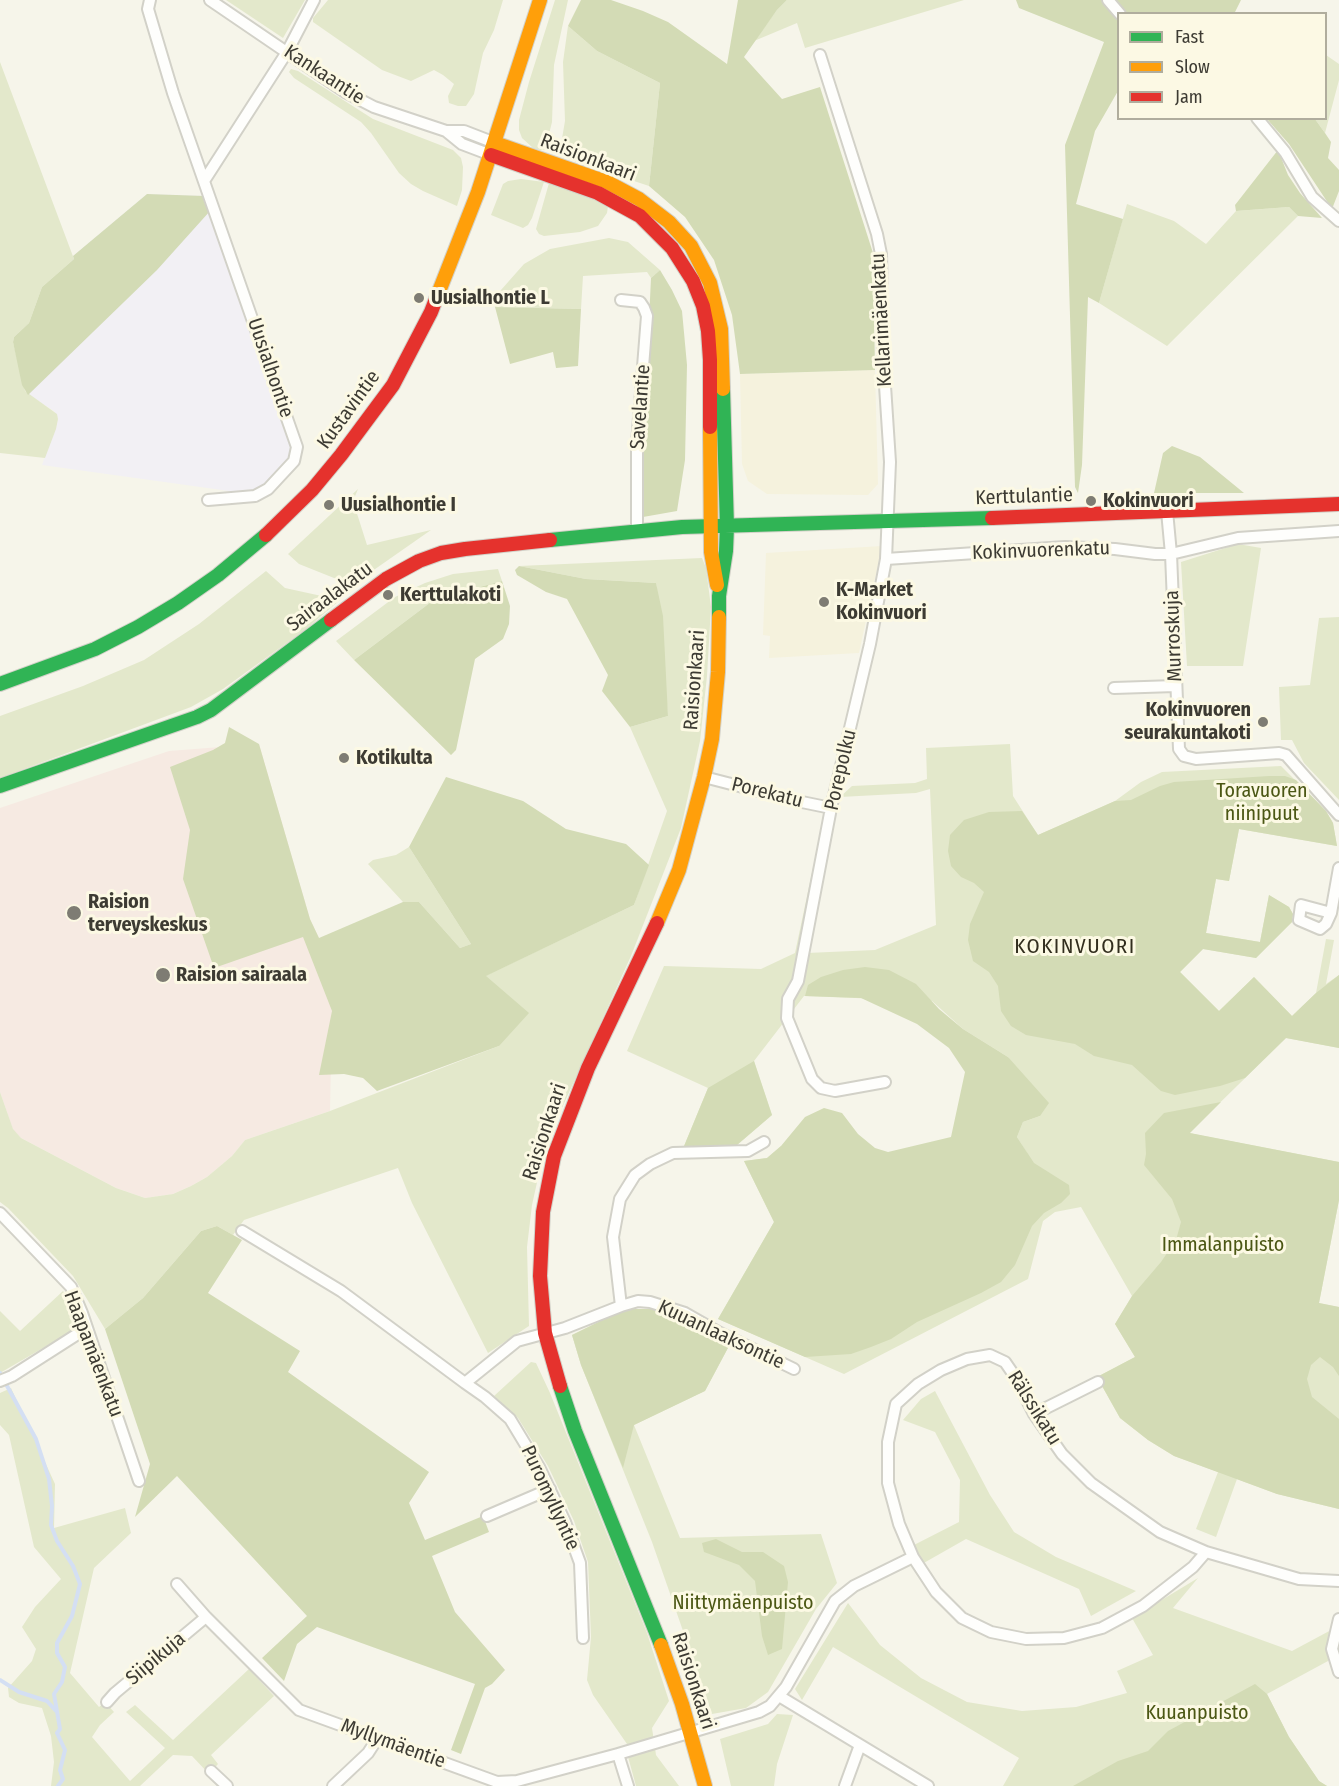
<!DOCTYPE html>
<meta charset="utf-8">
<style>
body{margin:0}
#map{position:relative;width:1339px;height:1786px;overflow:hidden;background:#f6f5ea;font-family:"Fira Sans Condensed",sans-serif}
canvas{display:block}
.legend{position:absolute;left:1117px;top:12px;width:210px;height:108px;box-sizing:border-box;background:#fcf9e4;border:2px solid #b0ad9d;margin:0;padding:8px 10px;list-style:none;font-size:18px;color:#3d3b33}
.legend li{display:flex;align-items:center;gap:12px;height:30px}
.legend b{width:30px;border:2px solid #b0ad9d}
</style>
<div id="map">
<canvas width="1339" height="1786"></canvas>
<ul class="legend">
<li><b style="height:8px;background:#30b455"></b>Fast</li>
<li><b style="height:8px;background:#ff9f0a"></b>Slow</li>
<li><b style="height:8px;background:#e5322d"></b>Jam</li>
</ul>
</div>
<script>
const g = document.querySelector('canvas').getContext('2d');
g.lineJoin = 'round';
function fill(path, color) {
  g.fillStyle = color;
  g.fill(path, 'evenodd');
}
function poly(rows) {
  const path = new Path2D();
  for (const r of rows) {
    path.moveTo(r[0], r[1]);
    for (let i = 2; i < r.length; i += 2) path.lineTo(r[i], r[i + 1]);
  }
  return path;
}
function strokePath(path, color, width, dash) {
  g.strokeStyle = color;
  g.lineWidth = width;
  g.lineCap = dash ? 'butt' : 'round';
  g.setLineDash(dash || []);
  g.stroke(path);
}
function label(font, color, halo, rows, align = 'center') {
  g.font = font + ' "Fira Sans Condensed",sans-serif';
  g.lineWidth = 6;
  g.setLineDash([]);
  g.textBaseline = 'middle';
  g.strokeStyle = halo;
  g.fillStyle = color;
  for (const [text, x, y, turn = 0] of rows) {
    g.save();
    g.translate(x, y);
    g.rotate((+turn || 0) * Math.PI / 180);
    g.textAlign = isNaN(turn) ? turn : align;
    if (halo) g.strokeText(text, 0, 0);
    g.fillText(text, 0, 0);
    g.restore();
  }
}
fill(poly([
 [875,370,878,484,868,495,767,494,748,481,742,464,740,374],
 [882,546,859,653,769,658,770,636,763,635,766,553]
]), '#f5f2dd');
fill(poly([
 [147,194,205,196,300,465,265,496,42,465,58,419,54,411,28,395,73,256]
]), '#f2f0f4');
fill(poly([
 [259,744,310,919,319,938,332,1011,330,1111,245,1140,232,1156,207,1177,191,1186,173,1194,145,1198,116,1188,21,1138,13,1130,0,1092,0,808,169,751]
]), '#f6eae2');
fill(poly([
 [226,0,305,0,283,38],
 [328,0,503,0,494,30,483,53,474,94,466,106,458,106,449,103,448,96,454,84,443,75,434,70,411,81,382,70,313,22,313,18],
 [555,0,568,0,554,65,552,122,545,150,540,150,533,148,522,138,519,130,519,120,529,82],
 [787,0,964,0,805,48,797,23,754,41,777,10],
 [568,26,597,51,660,83,649,186,559,156,565,121,563,62],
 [1326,55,1339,64,1339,80,1325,133,1315,119,1326,118],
 [0,62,74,259,42,287,29,323,14,337,13,342,25,391,57,414,58,419,56,429,45,458,0,453],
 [291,69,298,71,373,119,453,150,461,158,463,167,462,190,457,206,423,191,411,184,399,173,371,133,361,122,294,78,289,72],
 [521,179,544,182,532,218,528,225,523,228,491,215,503,184,508,181],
 [549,183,593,197,608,206,607,213,598,226,580,232,544,236,539,234,536,229],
 [1127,204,1174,221,1206,244,1236,211,1289,207,1298,216,1167,346,1099,303],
 [609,238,628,242,660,270,651,278,647,272,583,276,581,309,495,307,493,299,524,264,550,249],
 [358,489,353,501,367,545,431,530,358,581,334,578,299,564,288,554],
 [1238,544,1261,548,1243,666,1187,666,1181,562],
 [702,558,706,568,711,607,707,676,700,741,681,828,631,956,551,1132,540,1169,532,1205,527,1247,529,1326,488,1353,412,1203,398,1168,244,1220,233,1235,217,1226,201,1231,143,1298,105,1329,73,1276,8,1208,0,1202,0,1092,13,1129,21,1138,116,1188,145,1198,173,1194,191,1186,207,1177,232,1156,245,1140,330,1111,499,1046,485,976,634,905,667,811,630,727,668,716,656,583,586,579,519,566],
 [498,569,502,581,435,599,354,660,336,641,395,597,425,583,453,574],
 [266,571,285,588,340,600,306,629,223,689,191,707,0,778,0,716,83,686,144,660,199,624],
 [1339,617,1339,800,1304,763,1292,740,1281,740,1279,687,1310,685,1319,618],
 [1010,744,1013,796,1038,835,1115,801,1141,782,1162,772,1281,766,1326,811,1333,823,1337,846,1239,829,1229,881,1216,879,1206,933,1260,942,1269,895,1289,907,1293,914,1292,922,1256,958,1203,949,1180,972,1219,1011,1254,977,1292,1016,1316,993,1326,939,1334,940,1326,984,1339,975,1339,1048,1286,1038,1189,1133,1339,1162,1339,1200,1319,1303,1339,1307,1339,1509,1277,1494,1237,1479,1216,1537,1196,1529,1218,1472,1174,1456,1148,1440,1120,1418,1097,1377,1135,1357,1115,1324,1132,1296,1081,1207,1055,1212,1043,1221,1028,1279,844,1374,718,1319,774,1222,744,1161,767,1158,781,1146,806,1222,1027,1153,1017,1137,1023,1122,1040,1116,1008,1057,963,1029,932,1001,804,996,754,1061,772,1115,737,1145,682,1151,708,1088,627,1051,664,966,761,969,795,953,821,830,831,838,807,953,875,950,936,925,930,789,916,793,840,797,852,786,915,783,927,779,926,748],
 [409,847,471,944,460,948,419,902,403,902,368,864,373,860,396,855],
 [63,1291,72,1303,81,1326,0,1373,0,1311,20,1331],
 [629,1309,651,1309,686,1320,729,1346,705,1391,634,1425,680,1538,821,1534,837,1583,816,1609,768,1692,746,1708,712,1714,652,1542,581,1365,572,1335],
 [531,1362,536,1363,550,1393,647,1633,669,1701,652,1728,656,1755,679,1786,636,1786,627,1753,627,1744,593,1695,587,1680,591,1637,588,1562,574,1521,548,1466,518,1418,494,1396],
 [11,1388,55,1484,54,1528,125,1508,131,1533,94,1568,70,1673,99,1707,105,1702,114,1712,100,1725,92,1737,130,1781,165,1748,126,1712,135,1705,173,1740,249,1669,274,1696,211,1755,218,1764,209,1774,192,1756,173,1755,140,1786,51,1786,54,1762,51,1736,42,1708,19,1703,9,1697,8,1688,32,1661,36,1649,22,1627,35,1607,61,1579,34,1547,9,1435,0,1425,0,1393],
 [935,1391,990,1495,1014,1532,1056,1557,1136,1591,1091,1616,1079,1589,966,1539,922,1564,912,1546,959,1522,960,1480,935,1432,903,1420,921,1399],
 [1198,1578,1173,1608,1292,1651,1333,1629,1328,1661,1267,1694,1289,1737,1319,1781,1327,1786,1003,1786,1019,1758,833,1647,802,1700,795,1689,848,1603,880,1645,921,1678,967,1702,1022,1711,1076,1707,1127,1693,1117,1671,1153,1655,1132,1618],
 [777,1714,793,1715,777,1764,774,1786,731,1786,720,1739,768,1724]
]), '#e3e8cb');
fill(poly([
 [581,0,611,0,643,11,668,22,727,64,738,0,787,0,777,10,744,57,782,99,820,87,873,253,875,370,740,374,732,315,714,260,685,217,649,186,660,83,597,51,568,26],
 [1016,0,1102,0,1118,19,1118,91,1095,131,1076,204,1123,219,1099,303,1088,297,1082,465,1078,493,1075,487,1065,145,1104,42,1019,8],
 [1112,0,1241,0,1234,14,1125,13],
 [1267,119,1315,119,1325,133,1331,142,1328,158,1339,170,1339,191,1332,209,1289,144],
 [1278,150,1288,175,1300,193,1322,218,1298,216,1289,207,1236,211,1235,205],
 [147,194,205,196,210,211,157,270,28,395,22,385,13,342,14,337,29,323,42,287,74,259,73,256],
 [660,270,672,290,682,311,687,365,685,460,677,511,643,517,640,510,651,278],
 [495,307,581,309,578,366,556,368,553,352,510,364],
 [1172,446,1200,457,1244,493,1154,493,1163,453],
 [519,566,586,579,656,583,663,616,668,716,630,727,602,691,608,675,567,599,546,592,517,575,515,570],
 [502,581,510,606,509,624,503,639,475,659,456,750,451,755,354,660,435,599],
 [229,727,259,744,310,919,319,938,403,902,419,902,460,948,471,944,409,847,446,777,523,801,566,829,626,844,649,865,634,905,486,976,529,1013,499,1046,377,1091,363,1078,344,1074,319,1075,332,1011,303,937,214,968,183,879,190,830,170,767,213,750,225,743],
 [1269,776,1285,776,1296,780,1326,811,1333,823,1337,846,1239,829,1229,881,1216,879,1206,933,1260,942,1269,895,1289,907,1293,914,1292,922,1256,958,1203,949,1180,972,1219,1011,1254,977,1292,1016,1316,993,1339,975,1339,1048,1286,1038,1245,1078,1220,1086,1175,1095,1161,1091,1132,1065,1094,1056,1075,1044,1026,1035,1011,1026,1001,1011,998,986,989,972,973,961,968,940,970,924,984,892,974,883,961,877,951,866,948,851,950,835,964,820,989,812,1022,811,1038,835,1115,801,1131,800,1160,786,1174,782],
 [865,967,889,970,916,984,939,1009,963,1029,1008,1057,1049,1103,1040,1116,1023,1122,1017,1137,1034,1163,1069,1185,1070,1194,1061,1203,1044,1213,1032,1226,1015,1265,1001,1282,981,1293,917,1322,891,1339,871,1347,851,1354,805,1357,718,1319,774,1222,744,1161,767,1158,781,1146,805,1117,824,1108,842,1113,858,1134,875,1148,888,1152,951,1137,965,1072,949,1048,917,1024,861,998,805,996,808,985,821,977,843,970],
 [754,1061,772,1115,737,1145,682,1151,708,1088],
 [1221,1102,1190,1133,1339,1162,1339,1200,1319,1303,1339,1307,1339,1376,1333,1367,1320,1357,1311,1365,1307,1379,1312,1397,1339,1419,1339,1509,1277,1494,1174,1456,1148,1440,1120,1418,1097,1377,1135,1357,1115,1324,1132,1296,1161,1262,1176,1240,1181,1222,1172,1199,1144,1165,1146,1154,1145,1133,1164,1113],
 [217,1226,242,1240,208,1293,300,1351,288,1372,429,1472,409,1503,425,1540,483,1516,489,1532,432,1556,455,1612,505,1670,492,1684,485,1688,461,1754,451,1750,475,1684,317,1627,297,1644,284,1681,262,1658,307,1616,177,1476,135,1517,150,1464,105,1329,143,1298,201,1231],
 [629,1309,651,1309,672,1314,686,1320,729,1346,705,1391,634,1425,623,1468,581,1365,572,1335,612,1315],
 [716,1539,742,1552,763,1552,784,1566,788,1582,782,1649,768,1655,762,1636,755,1581,739,1565,704,1552,702,1543],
 [1255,1684,1267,1694,1289,1737,1319,1781,1327,1786,1073,1786,1118,1761,1148,1751,1168,1731]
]), '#d3dbb5');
strokePath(poly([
 [0,1373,36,1439,49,1479,52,1506,51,1525,57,1541,73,1566,80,1584,72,1616,57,1643,57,1653,65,1667,62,1682,54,1694,60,1729,57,1733,65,1750,60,1770,63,1779,58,1786],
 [0,1680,19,1692,47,1701,56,1711]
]), '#d4dff3', 4);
const street = poly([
 [150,0,148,9,173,93,297,447,294,461,268,489,255,496,208,500],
 [210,0,345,92,374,107,446,131,464,131,495,143],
 [1108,0,1120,14],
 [820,55,877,234,881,254,883,355,890,462,886,559,1065,547,1115,549,1155,554,1171,554,1238,538,1339,531],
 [1257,118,1285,152,1312,197,1339,221],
 [446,131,462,144,491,155],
 [204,181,287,52,314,0],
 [621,300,640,302,644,308,647,316,637,443,637,532],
 [1167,511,1171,554,1179,749,1184,756,1196,759,1279,753,1286,755,1339,815],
 [1114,688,1175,686],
 [704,777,797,801,831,808],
 [1331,913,1301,905,1299,920,1320,929,1326,924,1331,913,1339,868],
 [885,1082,835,1091,821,1088,812,1079,787,1018,788,999,798,981,831,808,870,644,886,559],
 [0,1213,71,1287,82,1313,139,1481],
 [242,1231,341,1291,465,1383,517,1341,565,1328,621,1306,638,1301,650,1302,685,1313,720,1333,794,1369],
 [621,1306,613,1237,620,1199,635,1175,650,1164,673,1153,748,1151,764,1142],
 [0,1381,12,1376,87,1328],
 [465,1383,485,1397,510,1419,539,1467,565,1522,580,1563,583,1638],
 [1034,1414,1098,1382],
 [487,1516,550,1489],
 [1206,1552,1160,1532,1091,1483,1062,1454,1034,1414,1016,1378,1005,1362,990,1355,967,1359,941,1370,918,1384,896,1404,888,1442,888,1483,899,1524,913,1557,936,1592,962,1618,991,1632,1026,1639,1064,1638,1102,1628,1143,1606,1193,1567,1206,1552,1299,1579,1339,1581],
 [177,1584,206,1617,299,1710,497,1782,517,1781,618,1754,759,1712,770,1706,786,1687,835,1601,854,1586,913,1557],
 [1339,1619,1332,1649,1339,1672],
 [779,1696,928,1786],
 [107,1702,115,1693,206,1617],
 [618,1754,628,1786],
 [211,1771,227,1786],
 [333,1786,368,1753,377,1739],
 [845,1786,860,1745]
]);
const fast = poly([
 [550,540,682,527,992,518],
 [719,617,719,596,726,551,727,527,723,389],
 [0,684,95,649,138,627,178,603,218,575,266,535],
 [0,786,197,717,211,710,331,620],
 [560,1386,575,1431,661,1645]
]);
const slow = poly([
 [495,143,607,182,639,199,669,222,691,246,710,283,721,329,723,389],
 [438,294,478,192,540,0],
 [710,427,711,552,717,585],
 [657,923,679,870,704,777,712,739,718,672,719,617],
 [661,1645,682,1704,705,1786]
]);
const jam = poly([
 [491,155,598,193,640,216,672,248,693,281,703,306,708,331,710,360,710,427],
 [992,518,1339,504],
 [266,535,312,490,341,455,393,385,431,312,438,294],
 [331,620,386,579,419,561,441,553,465,549,550,540],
 [560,1386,545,1333,540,1276,543,1212,554,1156,588,1068,657,923]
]);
strokePath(street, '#d2d1c8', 14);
strokePath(fast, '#d2d1c8', 16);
strokePath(slow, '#d2d1c8', 16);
strokePath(jam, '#d2d1c8', 16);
strokePath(street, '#fefefc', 10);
strokePath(fast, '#30b455', 14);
strokePath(slow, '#ff9f0a', 14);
strokePath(jam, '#e5322d', 14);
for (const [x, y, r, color] of [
 [419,298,6,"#7e7c73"],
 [1091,501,6,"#7e7c73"],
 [329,505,6,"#7e7c73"],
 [388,595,6,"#7e7c73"],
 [824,602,6,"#7e7c73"],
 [1263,722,6,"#7e7c73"],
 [344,758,6,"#7e7c73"],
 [74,913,8,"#7e7c73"],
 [163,975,8,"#7e7c73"]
]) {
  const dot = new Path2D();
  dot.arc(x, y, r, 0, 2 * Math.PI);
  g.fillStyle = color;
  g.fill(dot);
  strokePath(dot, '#fcf9e4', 2);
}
label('20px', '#3d3b33', '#fcf9e4', [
 ["Kankaantie",324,75,33],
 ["Raisionkaari",588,158,21],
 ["Kellarimäenkatu",882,320,-93],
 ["Uusialhontie",270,368,71],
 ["Savelantie",641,407,-86],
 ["Kustavintie",349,410,-54],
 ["Kerttulantie",1024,497,-2],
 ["Kokinvuorenkatu",1041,551,-2],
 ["Sairaalakatu",330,597,-37],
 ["Murroskuja",1174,636,-92],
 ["Raisionkaari",695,680,-86],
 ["Porepolku",841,770,-77],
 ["Porekatu",767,793,14],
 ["Raisionkaari",545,1132,-72],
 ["Kuuanlaaksontie",721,1335,25],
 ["Haapamäenkatu",93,1354,69],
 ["Rälssikatu",1034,1408,58],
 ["Puromyllyntie",550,1498,65],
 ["Siipikuja",156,1659,-40],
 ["Raisionkaari",693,1681,72],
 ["Myllymäentie",393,1744,20]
]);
label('bold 20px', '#3d3b33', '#fcf9e4', [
 ["Uusialhontie L",431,298],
 ["Kokinvuori",1103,501],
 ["Uusialhontie I",341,505],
 ["K-Market",836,590],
 ["Kokinvuori",836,613],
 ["Kerttulakoti",400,595],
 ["Kokinvuoren",1251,710,"right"],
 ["seurakuntakoti",1251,733,"right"],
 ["Kotikulta",356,758],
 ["Raision",88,902],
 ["terveyskeskus",88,925],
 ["Raision sairaala",176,975]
], 'left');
label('20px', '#4b5714', '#fcf9e4', [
 ["Toravuoren",1262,791],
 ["niinipuut",1262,814],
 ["Immalanpuisto",1223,1245],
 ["Niittymäenpuisto",743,1603],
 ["Kuuanpuisto",1197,1713]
]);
g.letterSpacing = '1.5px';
label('21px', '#322e1e', '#fcf9e4', [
 ["KOKINVUORI",1075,947]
]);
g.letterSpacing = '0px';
</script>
